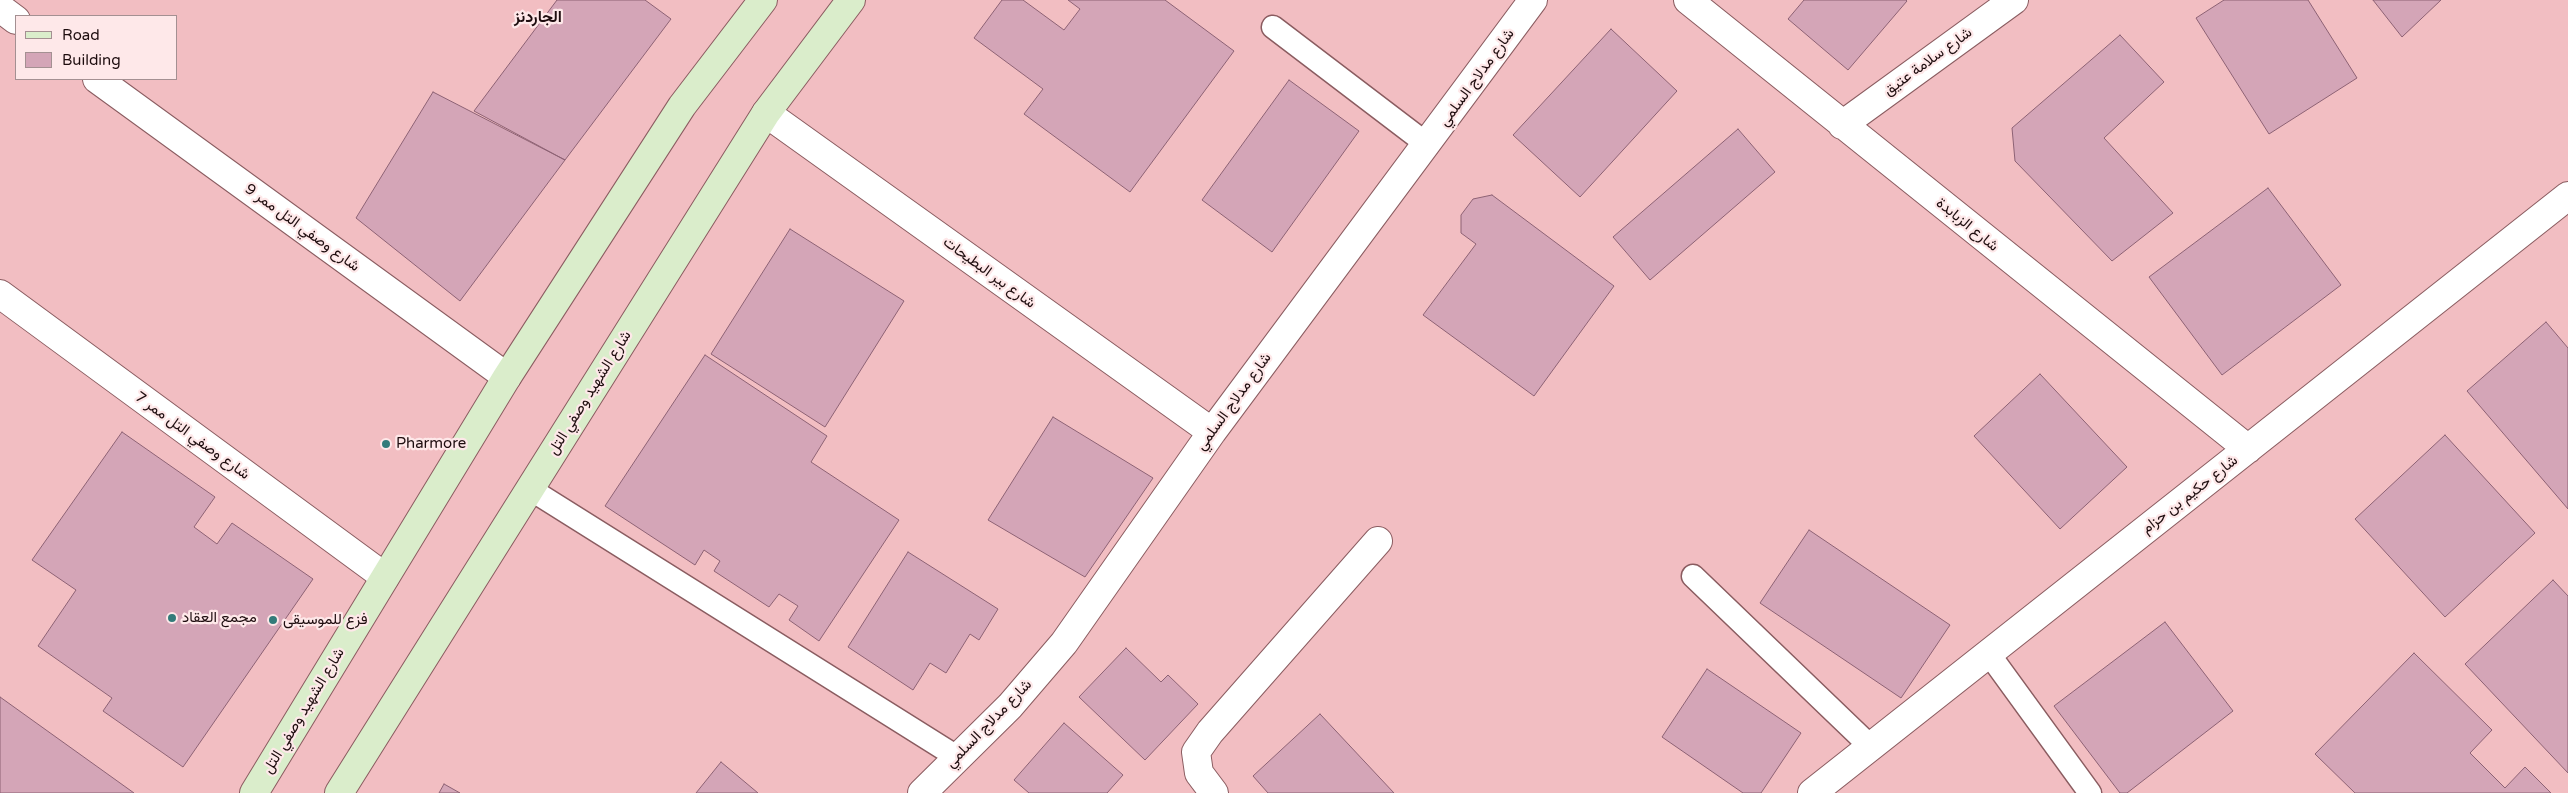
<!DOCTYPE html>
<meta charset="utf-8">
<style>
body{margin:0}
#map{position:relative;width:2568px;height:793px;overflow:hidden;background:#f2bec2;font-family:"Varela Round",sans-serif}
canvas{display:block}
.legend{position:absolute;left:15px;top:15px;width:162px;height:65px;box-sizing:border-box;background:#fee8e9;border:1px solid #a49092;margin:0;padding:6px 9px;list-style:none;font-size:15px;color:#1e0d0f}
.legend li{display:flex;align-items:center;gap:10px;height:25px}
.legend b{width:25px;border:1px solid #a49092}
</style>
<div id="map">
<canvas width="2568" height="793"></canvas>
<ul class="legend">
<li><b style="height:6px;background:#daedcb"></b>Road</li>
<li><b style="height:14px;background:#d4a5b7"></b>Building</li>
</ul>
</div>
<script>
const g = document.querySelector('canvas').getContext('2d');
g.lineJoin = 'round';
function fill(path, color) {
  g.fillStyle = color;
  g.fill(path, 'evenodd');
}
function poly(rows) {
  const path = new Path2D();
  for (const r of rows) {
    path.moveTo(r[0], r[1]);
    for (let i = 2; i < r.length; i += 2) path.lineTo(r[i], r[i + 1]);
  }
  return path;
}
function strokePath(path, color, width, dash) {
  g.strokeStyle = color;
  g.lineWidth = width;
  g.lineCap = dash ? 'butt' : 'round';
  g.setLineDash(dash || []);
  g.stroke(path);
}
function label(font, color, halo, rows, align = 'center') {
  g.font = font + ' "Varela Round",Vazirmatn,sans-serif';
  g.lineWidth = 4.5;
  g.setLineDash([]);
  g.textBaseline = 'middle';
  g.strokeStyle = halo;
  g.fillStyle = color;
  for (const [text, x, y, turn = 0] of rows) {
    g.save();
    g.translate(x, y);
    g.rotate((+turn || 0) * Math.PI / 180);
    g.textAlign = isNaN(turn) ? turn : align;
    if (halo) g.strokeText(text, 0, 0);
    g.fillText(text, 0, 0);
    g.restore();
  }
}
const building = poly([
 [557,0,645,0,671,19,565,160,474,111,557,0],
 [1002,0,1023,0,1064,30,1080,9,1068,0,1165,0,1234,51,1130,192,1024,114,1043,89,974,38,1002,0],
 [1804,0,1906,0,1907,1,1848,70,1788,19,1804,0],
 [2224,0,2308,0,2357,78,2269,134,2196,18,2224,0],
 [2373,0,2441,0,2402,37,2373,0],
 [1611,29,1677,91,1580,197,1513,135,1611,29],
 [2120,35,2164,82,2104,138,2173,213,2112,261,2015,161,2012,128,2120,35],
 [1289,80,1359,131,1272,252,1202,200,1289,80],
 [433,92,565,160,460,301,356,218,433,92],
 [1738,129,1775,172,1650,280,1613,237,1738,129],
 [2268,188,2341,285,2222,375,2149,277,2268,188],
 [1492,195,1614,286,1534,396,1423,315,1476,244,1461,233,1461,215,1473,199,1492,195],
 [790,229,904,301,825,427,711,354,790,229],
 [2546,322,2568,348,2568,509,2467,391,2546,322],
 [705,355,827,436,811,462,899,520,819,641,789,620,798,606,779,594,769,607,714,571,720,561,704,550,695,565,605,506,705,355],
 [2040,374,2127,467,2060,529,1974,436,2040,374],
 [1053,417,1153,478,1085,577,988,520,1053,417],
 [122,432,215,497,194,527,217,544,232,523,313,579,183,767,103,711,112,698,38,646,76,590,32,560,122,432],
 [2445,435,2535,533,2445,617,2355,519,2445,435],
 [1809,530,1950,625,1901,698,1760,603,1809,530],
 [908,552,998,609,979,640,970,634,946,673,930,663,913,690,848,647,908,552],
 [2553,580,2568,596,2568,773,2465,664,2553,580],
 [2165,622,2233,711,2127,793,2120,793,2054,706,2165,622],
 [1126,648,1161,682,1168,675,1198,704,1145,760,1079,697,1126,648],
 [2414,653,2492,730,2470,753,2505,788,2525,767,2551,793,2355,793,2315,754,2414,653],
 [1707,669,1801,733,1761,793,1743,793,1662,737,1707,669],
 [0,697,134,793,0,793,0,697],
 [1320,714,1394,793,1268,793,1253,776,1320,714],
 [1064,723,1123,775,1107,793,1029,793,1014,780,1064,723],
 [721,762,758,793,696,793,721,762],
 [444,784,460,793,439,793,444,784]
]);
fill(building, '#d4a5b7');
strokePath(building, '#8d6274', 1);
const service = poly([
 [1273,27,1428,145],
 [530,489,957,757],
 [1693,576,1870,746],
 [1989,654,2090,793]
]);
const minor = poly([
 [1688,0,2248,449],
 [0,8,16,20],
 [97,79,507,377],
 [766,113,1212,432],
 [1842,125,2014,0],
 [0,294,385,577],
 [922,793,1010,706,1064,643,1212,432,1533,0],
 [1214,793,1199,773,1196,752,1210,732,1378,541],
 [1812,793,2568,196]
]);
const secondary = poly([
 [254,793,507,377,682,106,763,0],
 [339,793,766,113,851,0]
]);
strokePath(service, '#8a5c60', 25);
strokePath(minor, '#8a5c60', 30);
strokePath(secondary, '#8a5c60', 30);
strokePath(service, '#fff', 22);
strokePath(minor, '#fff', 28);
strokePath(secondary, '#daedcb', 28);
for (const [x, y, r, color] of [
 [386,444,5,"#327b7a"],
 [172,618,5,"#327b7a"],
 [273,620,5,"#327b7a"]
]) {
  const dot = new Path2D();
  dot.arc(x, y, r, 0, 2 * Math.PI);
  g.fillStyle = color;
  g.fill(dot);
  strokePath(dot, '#fee8e9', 2);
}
label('15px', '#1e0d0f', '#fee8e9', [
 ["شارع سلامة عتيق",1928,62,-36],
 ["شارع مدلاج السلمي",1477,78,-54],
 ["شارع الزبابدة",1967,225,39],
 ["شارع وصفي التل ممر 9",302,228,36],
 ["شارع بير البطيحات",989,273,36],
 ["شارع الشهيد وصفي التل",590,393,-58],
 ["شارع مدلاج السلمي",1234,402,-54],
 ["شارع وصفي التل ممر 7",192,436,36],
 ["شارع حكيم بن حزام",2190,495,-38],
 ["شارع الشهيد وصفي التل",304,711,-59],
 ["شارع مدلاج السلمي",989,724,-46]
]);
label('15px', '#1e0d0f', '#fee8e9', [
 ["Pharmore",396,444],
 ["مجمع العقاد",182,618],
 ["فزع للموسيقى",283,620]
], 'left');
label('bold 16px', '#1e0d0f', '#fee8e9', [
 ["الجاردنز",538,18]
]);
</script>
